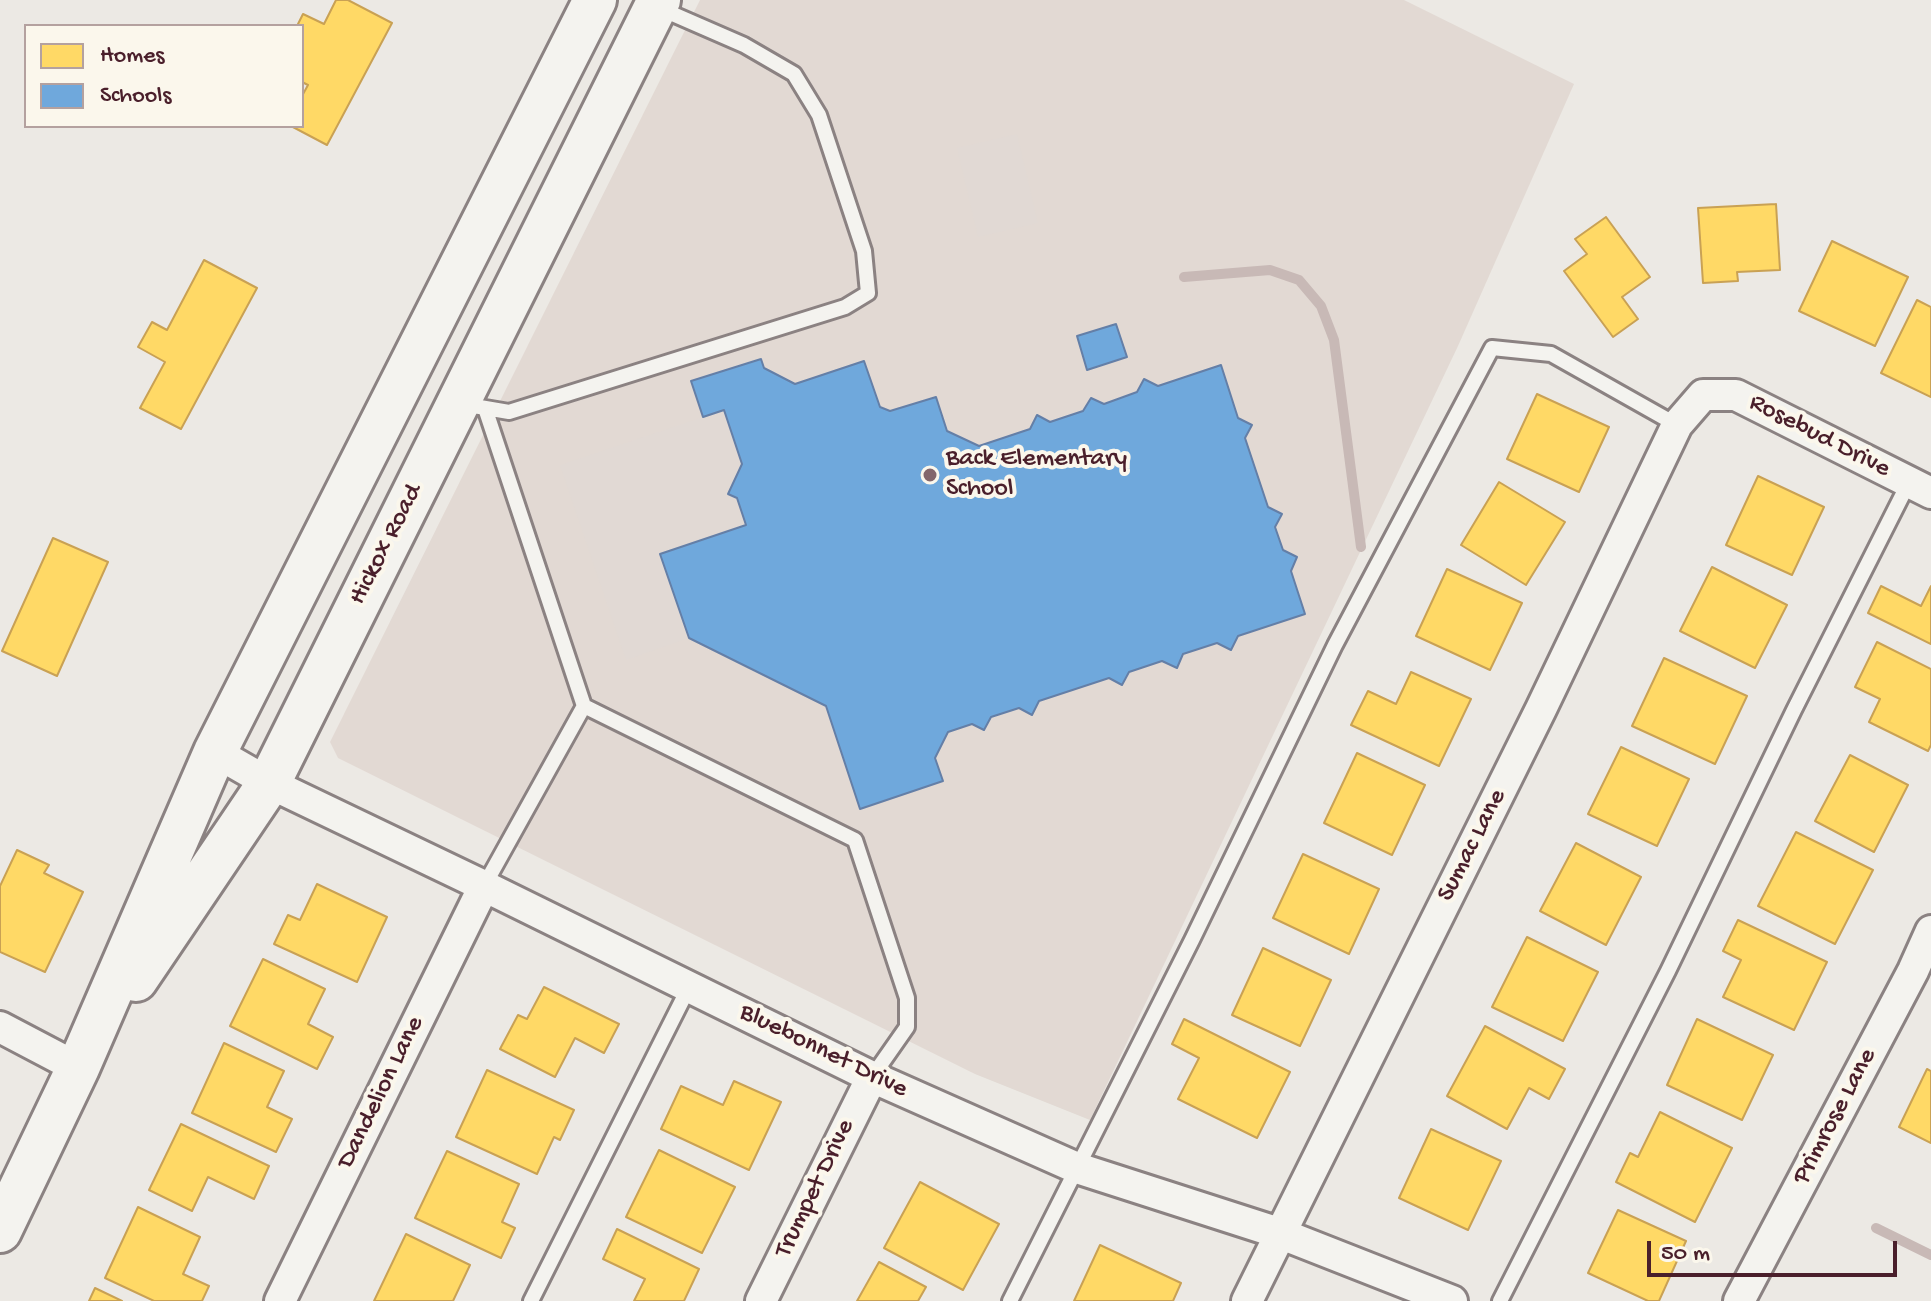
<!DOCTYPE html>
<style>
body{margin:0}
#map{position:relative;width:1931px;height:1301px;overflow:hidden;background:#ece9e4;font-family:"Gochi Hand",sans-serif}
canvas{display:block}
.legend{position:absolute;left:24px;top:24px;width:280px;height:104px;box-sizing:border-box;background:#fbf7ec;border:2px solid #b4a19f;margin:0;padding:10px 14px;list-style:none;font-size:24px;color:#4a1f2b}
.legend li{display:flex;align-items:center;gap:16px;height:40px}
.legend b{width:40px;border:2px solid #b4a19f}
.scale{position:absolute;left:1647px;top:1241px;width:250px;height:36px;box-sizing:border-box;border:4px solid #4a1f2b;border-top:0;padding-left:10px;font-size:24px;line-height:28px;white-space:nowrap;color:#4a1f2b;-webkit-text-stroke:6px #fbf7ec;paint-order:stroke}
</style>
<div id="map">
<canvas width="1931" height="1301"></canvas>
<ul class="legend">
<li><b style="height:22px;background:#ffd966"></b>Homes</li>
<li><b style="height:22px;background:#6fa8dc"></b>Schools</li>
</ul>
<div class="scale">50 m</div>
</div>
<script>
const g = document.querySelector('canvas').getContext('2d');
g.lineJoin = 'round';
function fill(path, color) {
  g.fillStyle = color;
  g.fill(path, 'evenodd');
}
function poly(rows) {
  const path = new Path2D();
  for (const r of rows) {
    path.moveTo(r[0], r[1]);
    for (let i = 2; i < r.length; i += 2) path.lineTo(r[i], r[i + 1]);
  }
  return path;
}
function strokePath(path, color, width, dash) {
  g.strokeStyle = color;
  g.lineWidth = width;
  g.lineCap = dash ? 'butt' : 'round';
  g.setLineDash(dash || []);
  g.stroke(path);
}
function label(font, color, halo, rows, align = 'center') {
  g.font = font + ' "Gochi Hand",sans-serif';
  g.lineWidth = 8;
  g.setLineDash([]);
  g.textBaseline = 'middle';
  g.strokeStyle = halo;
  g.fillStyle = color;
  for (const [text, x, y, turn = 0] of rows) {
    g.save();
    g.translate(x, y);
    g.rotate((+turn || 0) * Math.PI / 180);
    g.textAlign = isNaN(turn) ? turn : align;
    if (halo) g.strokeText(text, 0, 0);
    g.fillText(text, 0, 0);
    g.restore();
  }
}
fill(poly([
 [700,0,1404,0,1574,84,1458,346,1090,1120,975,1074,338,758,330,742]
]), '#e2d9d3');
fill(poly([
 [1017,134,1038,223,978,237,957,148],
 [724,410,742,464,728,493,737,498,746,525,660,554,689,638,626,660,560,465]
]), '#e1d9d4');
const homes = poly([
 [336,0,348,0,392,23,327,145,291,126,302,126,302,96,308,85,302,82,302,26,297,26,303,14,324,24,336,0],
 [1776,204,1780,270,1737,272,1738,281,1703,283,1698,208,1776,204],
 [1606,217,1650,277,1622,297,1638,319,1613,337,1564,271,1587,254,1575,239,1606,217],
 [1832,241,1908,277,1875,346,1799,311,1832,241],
 [204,260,257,288,181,429,140,408,165,362,138,347,152,322,167,330,204,260],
 [1917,300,1931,307,1931,397,1881,373,1917,300],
 [1537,394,1609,427,1579,492,1507,459,1537,394],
 [1758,476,1824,507,1792,575,1726,545,1758,476],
 [1499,482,1565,522,1526,585,1461,545,1499,482],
 [53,538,108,562,57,676,2,651,53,538],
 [1712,567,1787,605,1755,668,1680,631,1712,567],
 [1447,569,1522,603,1490,670,1416,636,1447,569],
 [1881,586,1921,606,1931,586,1931,644,1868,613,1881,586],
 [1877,642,1931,669,1931,745,1928,751,1869,722,1880,699,1855,687,1877,642],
 [1664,658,1747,696,1715,764,1632,726,1664,658],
 [1411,672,1471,699,1439,766,1351,725,1368,691,1396,704,1411,672],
 [1621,747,1689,779,1657,846,1588,814,1621,747],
 [1357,753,1425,785,1392,855,1324,823,1357,753],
 [1850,755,1908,785,1874,852,1815,821,1850,755],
 [1796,832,1873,870,1835,944,1758,906,1796,832],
 [1576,843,1641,877,1606,945,1540,911,1576,843],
 [17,850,49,865,44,873,83,892,45,972,0,952,0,886,17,850],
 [1303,854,1379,889,1349,954,1273,918,1303,854],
 [317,884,387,917,357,982,274,944,288,915,300,920,317,884],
 [1738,920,1827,962,1794,1030,1723,997,1741,960,1723,951,1738,920],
 [1527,937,1598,972,1563,1041,1492,1007,1527,937],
 [1263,948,1331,980,1300,1046,1232,1015,1263,948],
 [263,959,325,989,308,1024,333,1037,317,1069,230,1026,263,959],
 [544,987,619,1024,604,1053,575,1038,555,1077,500,1049,518,1015,527,1019,544,987],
 [1184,1019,1290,1072,1257,1138,1178,1099,1199,1058,1172,1044,1184,1019],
 [1697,1019,1773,1055,1742,1120,1667,1085,1697,1019],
 [1485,1026,1565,1069,1549,1099,1529,1088,1507,1129,1447,1096,1485,1026],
 [224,1043,284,1071,267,1107,292,1119,276,1152,192,1113,224,1043],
 [1927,1069,1931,1071,1931,1143,1899,1127,1927,1069],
 [487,1070,574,1110,560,1140,554,1137,537,1174,456,1137,487,1070],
 [734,1081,781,1102,749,1170,661,1129,681,1086,723,1105,734,1081],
 [1660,1112,1732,1148,1695,1222,1616,1182,1630,1153,1638,1157,1660,1112],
 [181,1124,269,1166,254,1199,208,1177,192,1211,149,1190,181,1124],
 [1431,1129,1501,1161,1468,1230,1399,1198,1431,1129],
 [659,1150,735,1187,702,1253,626,1217,659,1150],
 [447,1151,519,1184,502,1222,515,1228,501,1258,415,1218,447,1151],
 [920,1182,999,1224,963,1290,884,1248,920,1182],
 [138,1207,200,1237,183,1274,209,1286,202,1301,154,1301,105,1278,138,1207],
 [1618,1210,1686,1241,1659,1301,1648,1301,1588,1273,1618,1210],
 [617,1229,699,1269,684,1301,634,1301,645,1279,603,1259,617,1229],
 [406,1234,470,1265,453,1301,374,1301,406,1234],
 [1100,1245,1181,1283,1173,1301,1074,1301,1100,1245],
 [879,1262,926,1287,918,1301,857,1301,879,1262],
 [95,1288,122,1301,89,1301,95,1288]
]);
fill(homes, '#ffd966');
strokePath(homes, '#c9a154', 2);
const schools = poly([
 [1116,324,1127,357,1087,370,1077,336,1116,324],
 [761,359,764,368,795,384,864,361,880,407,890,411,936,397,947,431,979,446,1030,429,1037,415,1050,422,1083,411,1091,398,1104,404,1137,392,1144,379,1158,386,1221,365,1238,418,1252,425,1245,438,1268,507,1282,514,1275,527,1283,550,1297,557,1291,571,1305,614,1238,636,1231,650,1217,643,1183,654,1177,668,1162,661,1129,672,1122,685,1109,678,1039,701,1032,715,1019,708,991,717,984,730,972,724,948,732,935,758,943,781,860,809,826,706,689,638,660,554,746,525,737,498,728,494,742,464,724,410,703,417,691,381,761,359]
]);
fill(schools, '#6fa8dc');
strokePath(schools, '#647fa7', 2);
strokePath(poly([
 [1184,277,1270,270,1299,280,1321,306,1334,340,1361,547],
 [1876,1228,1931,1255]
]), '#c8b9b6', 10);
const lane = poly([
 [462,404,509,412,845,307,868,293,864,251,819,115,794,74,744,45,659,8],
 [584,706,855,840,907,998,907,1027,872,1077],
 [484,886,584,706,485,408],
 [531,1301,689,987],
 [1010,1301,1192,940,1335,645,1492,348,1551,354,1677,425],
 [1500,1301,1668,971,1794,710,1909,482]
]);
const street = poly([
 [215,752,269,783,484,886,872,1077,1077,1168,1279,1233,1452,1301],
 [0,1027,78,1068],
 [280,1301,484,886],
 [761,1301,872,1077],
 [1247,1301,1541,709,1677,425,1703,395,1736,395,1931,493],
 [1739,1301,1913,971,1931,931]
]);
const secondary = poly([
 [136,980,269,783,659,0],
 [0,1231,78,1068,215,752,595,0]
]);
strokePath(lane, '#8b8282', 20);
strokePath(street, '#8b8282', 36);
strokePath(secondary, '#8b8282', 48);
strokePath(lane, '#f4f3ef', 14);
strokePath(street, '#f4f3ef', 30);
strokePath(secondary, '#f4f3ef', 42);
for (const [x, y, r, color] of [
 [930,475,8,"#83666c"]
]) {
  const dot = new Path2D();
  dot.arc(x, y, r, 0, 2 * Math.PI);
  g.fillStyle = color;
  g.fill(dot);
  strokePath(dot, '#fbf7ec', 3);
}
label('26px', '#4a1f2b', '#fbf7ec', [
 ["Rosebud Drive",1819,437,27],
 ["Hickox Road",387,545,-63],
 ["Sumac Lane",1473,846,-63],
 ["Bluebonnet Drive",823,1052,26],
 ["Dandelion Lane",382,1093,-64],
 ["Primrose Lane",1836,1117,-62],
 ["Trumpet Drive",816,1189,-64]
]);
label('26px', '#4a1f2b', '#fbf7ec', [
 ["Back Elementary",946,460],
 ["School",946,490]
], 'left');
</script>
